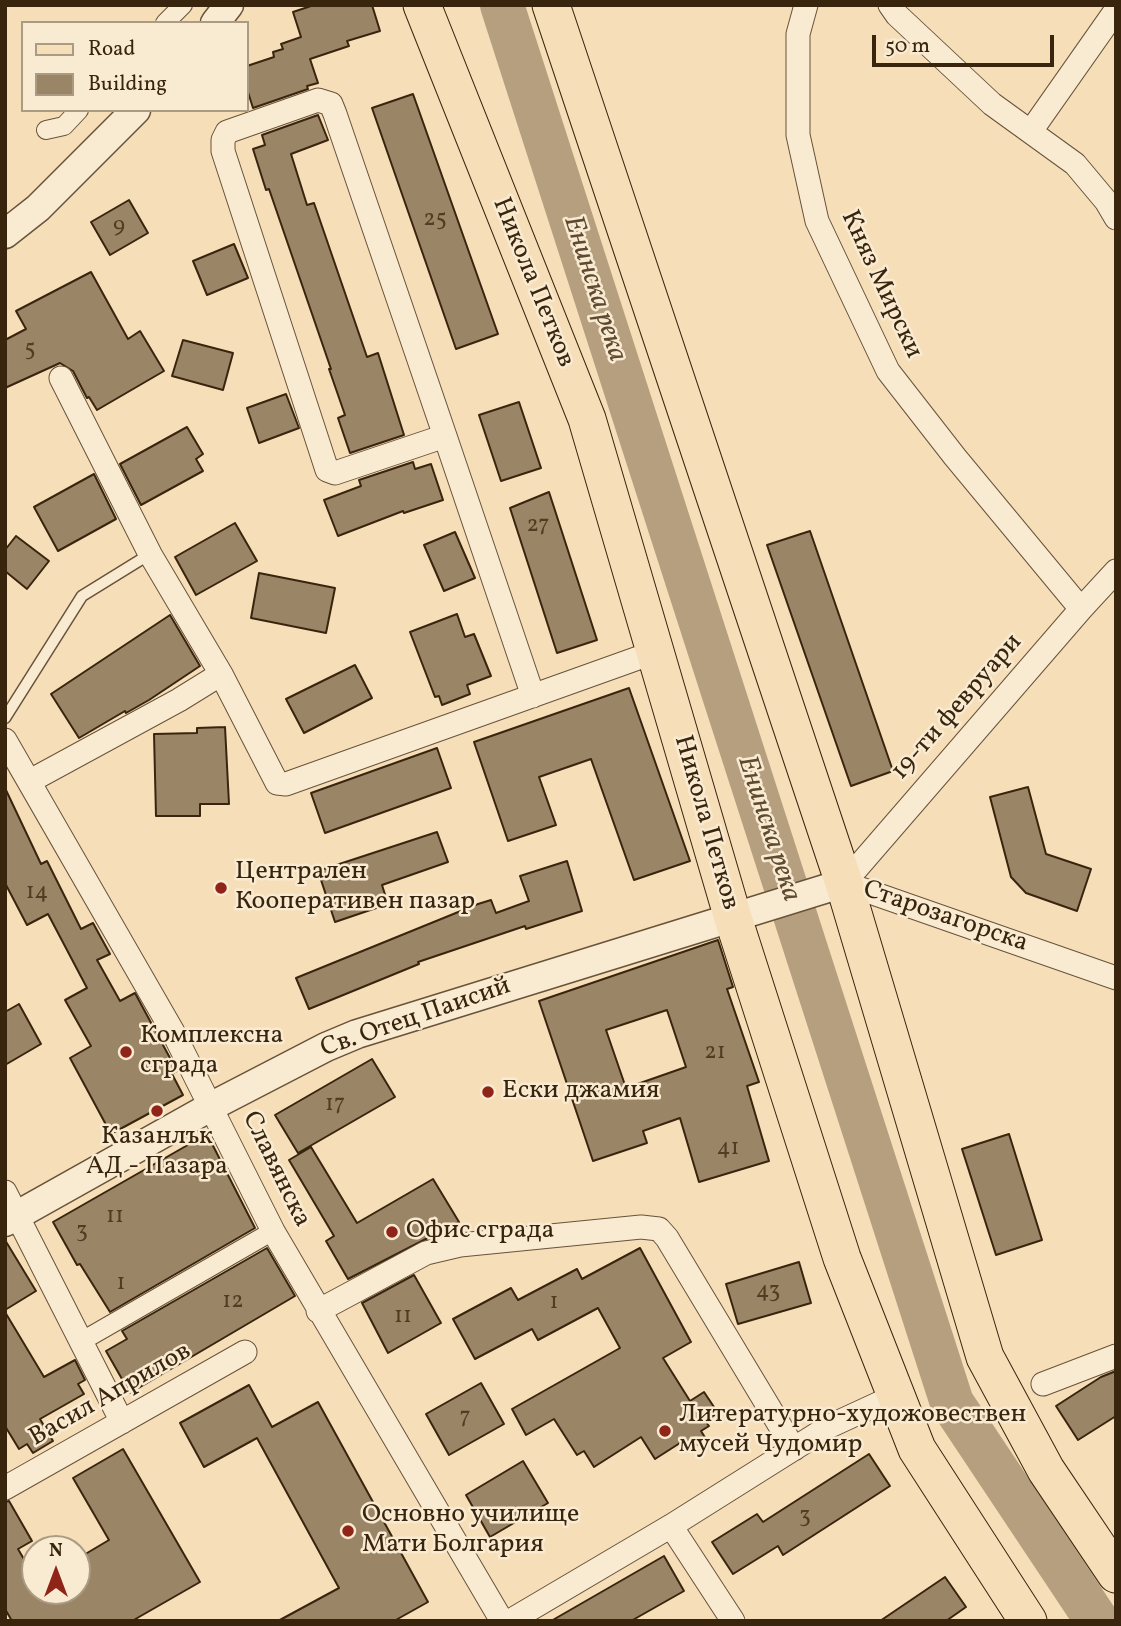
<!DOCTYPE html>
<meta charset="utf-8">
<style>
body{margin:0}
#map{position:relative;width:1121px;height:1626px;overflow:hidden;background:#f6deb9;font-family:Vollkorn,serif}
canvas{display:block}
.frame{position:absolute;inset:0;border:7px solid #39250e;pointer-events:none}
.legend{position:absolute;left:21px;top:21px;width:228px;height:91px;box-sizing:border-box;background:#f9ead2;border:2px solid #ac9b84;margin:0;padding:9px 12px;list-style:none;font-size:21px;color:#39250e}
.legend li{display:flex;align-items:center;gap:14px;height:35px}
.legend b{width:35px;border:2px solid #ac9b84}
.north{position:absolute;left:21px;top:1535px;width:70px;height:70px;box-sizing:border-box;background:#f9ead2;border:2px solid #ac9b84;border-radius:50%;rotate:0deg;font-size:19px;font-weight:700;line-height:28px;text-align:center;color:#39250e}
.north::after{content:'';display:block;margin:auto;width:24px;height:32px;background:#8f2418;clip-path:polygon(50% 0,100% 100%,50% 72%,0 100%)}
.scale{position:absolute;left:872px;top:35px;width:182px;height:32px;box-sizing:border-box;border:4px solid #39250e;border-top:0;padding-left:9px;font-size:21px;line-height:24px;white-space:nowrap;color:#39250e;-webkit-text-stroke:5px #f9ead2;paint-order:stroke}
</style>
<div id="map">
<canvas width="1121" height="1626"></canvas>
<div class="frame"></div>
<ul class="legend">
<li><b style="height:9px;background:#f6deb9"></b>Road</li>
<li><b style="height:19px;background:#9b8567"></b>Building</li>
</ul>
<div class="north">N</div>
<div class="scale">50 m</div>
</div>
<script>
const g = document.querySelector('canvas').getContext('2d');
g.lineJoin = 'round';
function poly(rows) {
  const path = new Path2D();
  for (const r of rows) {
    path.moveTo(r[0], r[1]);
    for (let i = 2; i < r.length; i += 2) path.lineTo(r[i], r[i + 1]);
  }
  return path;
}
function strokePath(path, color, width, dash) {
  g.strokeStyle = color;
  g.lineWidth = width;
  g.lineCap = dash ? 'butt' : 'round';
  g.setLineDash(dash || []);
  g.stroke(path);
}
function fill(path, color) {
  g.fillStyle = color;
  g.fill(path, 'evenodd');
}
function label(font, color, halo, rows, align = 'center') {
  g.font = font + ' Vollkorn,serif';
  g.lineWidth = 5;
  g.setLineDash([]);
  g.textBaseline = 'middle';
  g.strokeStyle = halo;
  g.fillStyle = color;
  for (const [text, x, y, turn = 0] of rows) {
    g.save();
    g.translate(x, y);
    g.rotate((+turn || 0) * Math.PI / 180);
    g.textAlign = isNaN(turn) ? turn : align;
    if (halo) g.strokeText(text, 0, 0);
    g.fillText(text, 0, 0);
    g.restore();
  }
}
strokePath(poly([
 [502,5,952,1403,1097,1621]
]), '#b69f7f', 44);
const building = poly([
 [314,5,372,5,380,31,347,41,349,46,310,59,318,83,307,86,308,89,253,108,247,89,247,66,274,57,273,52,283,49,281,44,301,37,293,12,314,5],
 [413,94,498,334,456,349,372,108,413,94],
 [318,115,328,140,291,154,307,205,314,203,367,357,378,353,404,435,350,453,338,418,345,415,329,369,331,369,269,189,266,190,253,149,265,145,262,135,318,115],
 [129,200,148,233,110,255,91,222,129,200],
 [234,244,248,278,207,295,193,261,234,244],
 [91,272,128,339,140,331,164,371,97,410,89,397,87,398,73,371,60,363,5,388,5,340,26,329,16,311,91,272],
 [183,340,233,353,223,390,172,376,183,340],
 [286,394,299,428,259,443,247,408,286,394],
 [519,402,541,468,501,481,479,415,519,402],
 [187,427,203,454,196,459,203,471,141,505,120,464,187,427],
 [413,462,415,469,431,464,443,500,404,513,403,511,338,536,324,500,361,486,359,480,413,462],
 [94,474,116,519,58,551,34,507,94,474],
 [549,492,597,640,557,653,510,508,549,492],
 [235,523,257,561,196,595,175,557,235,523],
 [810,531,893,771,851,786,767,545,810,531],
 [455,532,475,578,444,591,424,545,455,532],
 [16,536,49,561,27,589,5,571,5,550,16,536],
 [259,573,335,588,326,633,251,618,259,573],
 [457,614,465,637,474,634,491,676,467,685,470,694,442,705,439,696,435,697,410,632,457,614],
 [170,615,200,666,149,700,126,713,125,711,79,738,51,694,170,615],
 [355,665,372,698,304,733,286,699,355,665],
 [629,688,690,861,634,880,591,759,539,777,556,825,508,841,474,742,629,688],
 [225,727,229,804,200,804,200,816,156,816,154,734,197,733,197,728,225,727],
 [437,748,451,788,325,833,311,793,437,748],
 [1028,787,1046,854,1091,869,1077,911,1026,893,1011,877,990,797,1028,787],
 [5,788,41,864,47,861,81,929,93,923,110,954,97,960,120,1001,135,993,177,1071,172,1074,183,1095,111,1134,70,1058,91,1046,65,1000,87,988,48,914,27,925,5,883,5,788],
 [437,832,448,862,382,885,388,904,335,922,318,871,437,832],
 [567,861,582,911,526,929,525,926,418,962,419,964,309,1009,296,978,478,904,491,900,496,913,529,901,520,876,567,861],
 [718,940,733,987,727,989,759,1082,747,1086,769,1161,699,1182,680,1118,643,1131,647,1143,593,1161,539,1001,718,940],
 [667,1010,686,1067,626,1088,606,1030,667,1010],
 [19,1004,41,1044,5,1065,5,1012,19,1004],
 [372,1059,395,1097,298,1153,275,1115,372,1059],
 [207,1134,255,1228,110,1312,80,1264,77,1265,53,1222,207,1134],
 [1009,1134,1042,1240,996,1255,962,1149,1009,1134],
 [311,1147,357,1223,433,1179,459,1222,348,1279,326,1241,334,1236,289,1160,311,1147],
 [5,1240,36,1291,5,1310,5,1240],
 [267,1248,295,1296,130,1393,106,1351,127,1339,122,1331,267,1248],
 [640,1248,691,1342,663,1358,690,1401,704,1392,718,1413,705,1421,709,1426,701,1431,706,1439,686,1452,680,1443,655,1459,641,1437,594,1467,584,1451,577,1455,554,1419,526,1435,512,1409,620,1348,598,1308,538,1340,532,1329,475,1359,453,1319,511,1288,518,1300,577,1269,582,1279,640,1248],
 [799,1262,811,1303,738,1324,726,1284,799,1262],
 [414,1275,441,1323,388,1353,362,1303,414,1275],
 [5,1312,44,1377,75,1360,85,1380,78,1384,84,1394,40,1419,53,1441,33,1453,27,1444,19,1449,5,1426,5,1312],
 [1116,1371,1116,1416,1078,1440,1056,1406,1101,1377,1116,1371],
 [481,1383,504,1424,449,1455,426,1414,481,1383],
 [249,1385,272,1427,318,1402,428,1602,394,1621,278,1621,339,1588,257,1438,204,1467,180,1423,249,1385],
 [123,1449,200,1582,132,1621,12,1621,5,1609,5,1502,9,1501,32,1541,18,1549,35,1578,35,1591,77,1591,77,1559,109,1540,73,1478,123,1449],
 [869,1454,890,1486,783,1555,778,1546,733,1574,712,1542,757,1514,763,1522,869,1454],
 [523,1461,548,1503,490,1537,466,1495,523,1461],
 [664,1556,684,1591,631,1621,551,1621,664,1556],
 [945,1577,966,1607,946,1621,880,1621,945,1577]
]);
fill(building, '#9b8567');
strokePath(building, '#39250e', 2);
const service = poly([
 [5,718,82,596,150,554]
]);
const pedestrian = poly([
 [165,23,183,5],
 [46,130,64,126,79,110],
 [82,1341,273,1231]
]);
const minor = poly([
 [806,5,798,34,798,135,817,221,888,371,955,457,1081,609],
 [890,5,897,15,992,104,1075,164,1106,201,1116,218],
 [1031,131,1116,10],
 [61,378,150,554,221,674,277,783,286,784,655,652],
 [445,436,335,473,327,470,223,151,223,140,227,132,318,100,331,104,335,114,445,436,533,696],
 [1116,571,1081,609,844,883,1116,978],
 [5,740,173,1032,273,1231,502,1621],
 [30,781,179,700,221,674],
 [5,1192,122,1422],
 [318,1311,426,1253,460,1245,641,1227,659,1229,667,1238,794,1449],
 [1043,1384,1116,1356],
 [5,1488,245,1352],
 [671,1526,733,1621],
 [510,1621,671,1526,830,1426,895,1396]
]);
const tertiary = poly([
 [215,23,229,5],
 [5,234,38,208,136,110],
 [5,1222,212,1106,326,1047,357,1034,844,883]
]);
const primary = poly([
 [422,5,587,419,733,918,842,1258,917,1449,1028,1621],
 [551,5,844,883,985,1357,1046,1470,1116,1574]
]);
strokePath(service, '#685339', 13);
strokePath(pedestrian, '#685339', 20);
strokePath(minor, '#685339', 25);
strokePath(tertiary, '#685339', 31);
strokePath(primary, '#39250e', 39);
strokePath(service, '#f9ead2', 10);
strokePath(pedestrian, '#f9ead2', 18);
strokePath(minor, '#f9ead2', 23);
strokePath(tertiary, '#f9ead2', 28);
strokePath(primary, '#f6deb9', 37);
for (const [x, y, r, color] of [
 [221,888,7,"#8f2418"],
 [126,1052,7,"#8f2418"],
 [488,1092,7,"#8f2418"],
 [157,1111,7,"#8f2418"],
 [392,1232,7,"#8f2418"],
 [665,1431,7,"#8f2418"],
 [348,1531,7,"#8f2418"]
]) {
  const dot = new Path2D();
  dot.arc(x, y, r, 0, 2 * Math.PI);
  g.fillStyle = color;
  g.fill(dot);
  strokePath(dot, '#f9ead2', 2.5);
}
label('23px', '#523d24', null, [
 ["25",435,221],
 ["9",119,228],
 ["5",30,351],
 ["27",538,527],
 ["14",37,894],
 ["21",715,1054],
 ["17",335,1106],
 ["41",728,1150],
 ["11",115,1218],
 ["3",82,1233],
 ["1",121,1285],
 ["43",768,1293],
 ["12",233,1303],
 ["1",554,1304],
 ["11",403,1318],
 ["7",465,1419],
 ["3",805,1518]
]);
label('26px', '#39250e', '#f9ead2', [
 ["Никола Петков",532,283,68],
 ["Княз Мирски",880,285,65],
 ["19-ти февруари",958,708,-49],
 ["Никола Петков",705,823,74],
 ["Старозагорска",945,918,19],
 ["Св. Отец Паисий",416,1019,-19],
 ["Славянска",275,1170,64],
 ["Васил Априлов",111,1396,-30]
]);
label('26px', '#39250e', '#f9ead2', [
 ["Централен",235,873],
 ["Кооперативен пазар",235,903],
 ["Комплексна",140,1037],
 ["сграда",140,1067],
 ["Ески джамия",502,1092],
 ["Казанлък",157,1138,"center"],
 ["АД - Пазара",157,1168,"center"],
 ["Офис сграда",406,1232],
 ["Литературно-художовествен",679,1416],
 ["мусей Чудомир",679,1446],
 ["Основно училище",362,1516],
 ["Мати Болгария",362,1546]
], 'left');
label('italic 28px', '#5e4a30', '#f9ead2', [
 ["Енинска река",593,289,72],
 ["Енинска река",767,829,72]
]);
</script>
